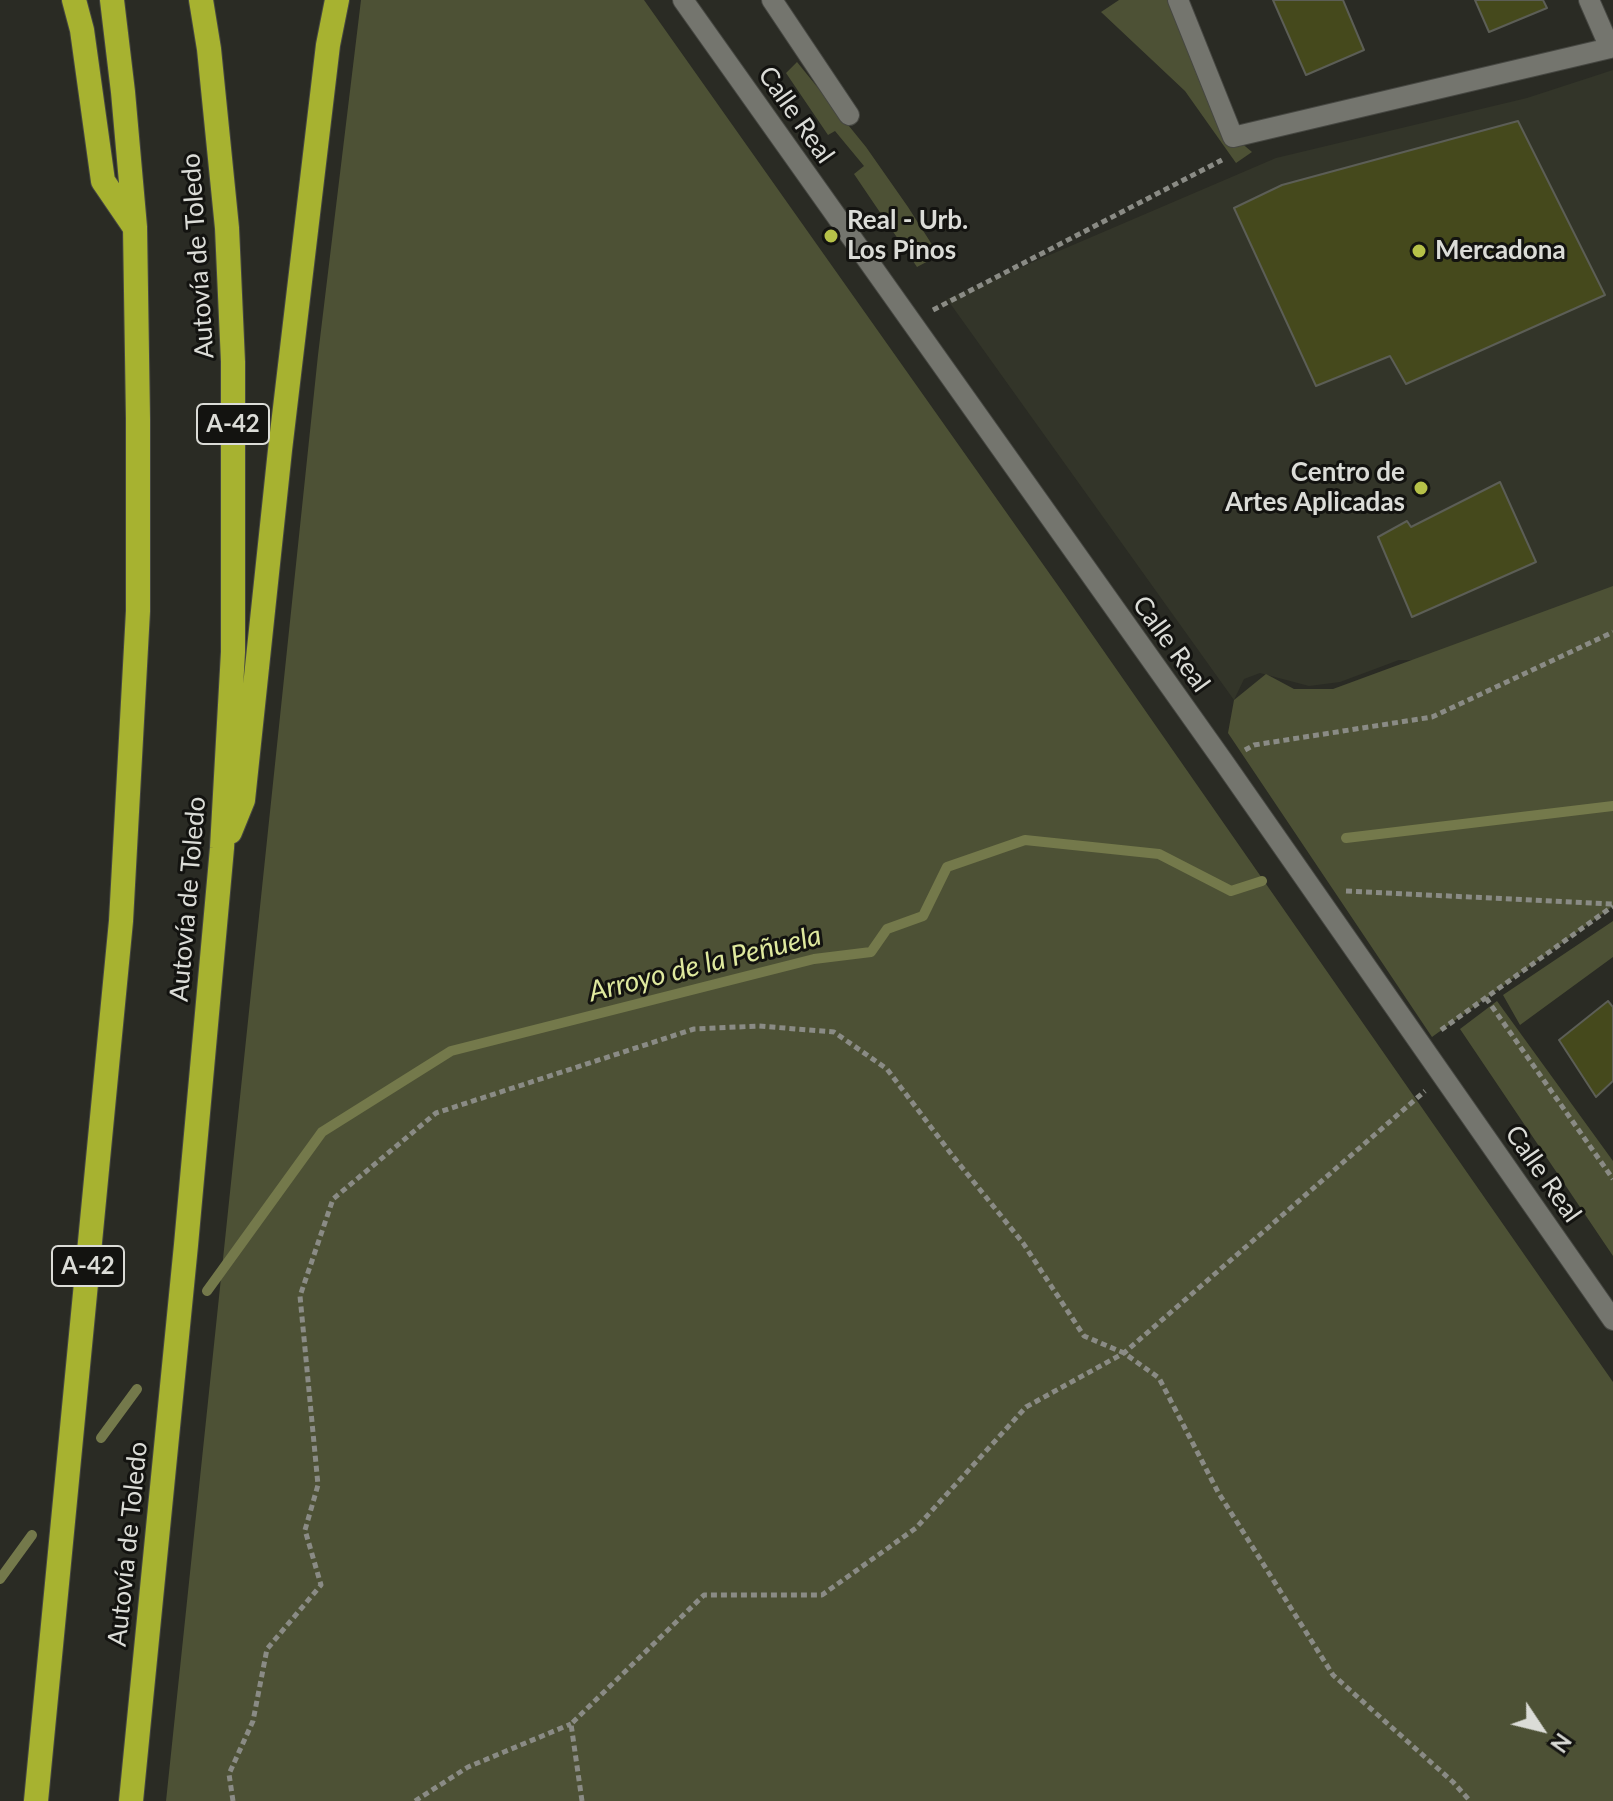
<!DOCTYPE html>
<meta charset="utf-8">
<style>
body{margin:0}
#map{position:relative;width:1613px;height:1801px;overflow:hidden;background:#2a2b24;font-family:Lato,sans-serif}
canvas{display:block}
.north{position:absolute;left:1501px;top:1689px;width:80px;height:80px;-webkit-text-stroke:6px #131310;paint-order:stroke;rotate:125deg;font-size:22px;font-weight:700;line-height:32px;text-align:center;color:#dbdcd7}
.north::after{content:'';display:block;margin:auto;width:28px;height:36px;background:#dbdcd7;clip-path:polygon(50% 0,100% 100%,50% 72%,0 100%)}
</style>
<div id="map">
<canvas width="1613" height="1801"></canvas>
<div class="north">N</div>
</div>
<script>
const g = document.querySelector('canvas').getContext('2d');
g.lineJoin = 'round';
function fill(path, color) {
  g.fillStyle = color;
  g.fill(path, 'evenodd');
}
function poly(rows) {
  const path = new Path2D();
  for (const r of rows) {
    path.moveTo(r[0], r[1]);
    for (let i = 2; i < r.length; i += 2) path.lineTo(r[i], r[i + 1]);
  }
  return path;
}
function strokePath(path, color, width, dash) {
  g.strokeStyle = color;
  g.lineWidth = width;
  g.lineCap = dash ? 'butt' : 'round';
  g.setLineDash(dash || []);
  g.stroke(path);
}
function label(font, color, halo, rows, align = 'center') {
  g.font = font + ' Lato,sans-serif';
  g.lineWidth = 6;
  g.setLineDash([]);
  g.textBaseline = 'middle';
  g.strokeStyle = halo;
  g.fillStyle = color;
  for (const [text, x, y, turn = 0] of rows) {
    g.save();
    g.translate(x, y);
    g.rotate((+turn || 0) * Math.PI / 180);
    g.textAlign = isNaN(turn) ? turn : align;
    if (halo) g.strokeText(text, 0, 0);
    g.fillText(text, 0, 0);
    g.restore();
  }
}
fill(poly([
 [1613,70,1613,587,1434,660,1399,660,1340,682,1309,686,1260,673,1244,679,1234,700,947,299,1276,158,1527,98]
]), '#333529');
fill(poly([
 [361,0,644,0,1064,594,1613,1382,1613,1801,166,1801,318,355],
 [1119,0,1178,0,1233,136,1252,152,1236,163,1185,91,1101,12],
 [797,62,866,147,908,207,938,254,934,258,917,267,854,174,864,166,835,131,828,135,786,73],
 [1613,586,1613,906,1432,1037,1228,733,1234,700,1266,674,1294,689,1333,689],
 [1613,921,1613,957,1520,1025,1503,995],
 [1497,1001,1613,1161,1613,1256,1460,1029]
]), '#4d5135');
strokePath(poly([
 [1346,838,1613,806],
 [207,1291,322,1132,451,1051,814,959,871,952,887,929,923,916,947,867,1025,840,1159,854,1231,891,1262,881],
 [101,1438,137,1389],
 [0,1579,32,1535]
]), '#74794b', 10);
const building = poly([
 [1273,0,1343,0,1364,50,1306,75,1273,0],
 [1475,0,1543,0,1547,8,1489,32,1475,0],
 [1518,121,1605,295,1406,384,1390,356,1316,386,1234,208,1282,185,1518,121],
 [1500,482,1536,562,1412,617,1378,537,1407,521,1411,527,1500,482],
 [1608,1001,1613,1007,1613,1081,1596,1097,1559,1040,1608,1001]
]);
fill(building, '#45491c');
strokePath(building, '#5c5e56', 2);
const minor = poly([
 [683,0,1223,761,1613,1320],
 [772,0,849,115],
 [1178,0,1233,137,1610,48,1589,0]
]);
const highway = poly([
 [74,0,82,30,103,181,133,225],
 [230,832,243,800,280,450,328,45,337,0],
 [36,1801,121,921,138,611,138,419,135,227,123,92,112,0],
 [131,1801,186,1245,222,848,233,652,233,362,227,228,209,49,201,0]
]);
strokePath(minor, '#464742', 22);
strokePath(highway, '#464742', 26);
strokePath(poly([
 [933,310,1222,160],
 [1245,750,1254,745,1432,717,1613,632],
 [1346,891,1613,904],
 [1486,998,1613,1179],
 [1441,1030,1613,906],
 [233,1801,229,1774,253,1721,267,1649,321,1585,305,1530,318,1485,300,1296,333,1199,436,1113,694,1029,759,1026,834,1032,887,1069,952,1155,1023,1243,1084,1336,1124,1353,1159,1378,1218,1492,1333,1675,1453,1782,1470,1801],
 [415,1801,468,1767,571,1724],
 [582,1801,571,1724,704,1595,822,1595,916,1528,1026,1407,1124,1353,1425,1091]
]), '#8a8b85', 5, [6, 4]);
strokePath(minor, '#74756e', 20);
strokePath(highway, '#a7b230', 24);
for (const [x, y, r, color] of [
 [831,236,8,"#b6c148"],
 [1419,251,8,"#b6c148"],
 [1421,488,8,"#b6c148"]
]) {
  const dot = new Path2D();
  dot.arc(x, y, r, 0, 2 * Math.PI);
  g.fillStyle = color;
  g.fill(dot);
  strokePath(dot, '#131310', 3);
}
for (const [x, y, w] of [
 [233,424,72],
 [88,1266,72]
]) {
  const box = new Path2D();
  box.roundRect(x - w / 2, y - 20, w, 40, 6);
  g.fillStyle = '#131310';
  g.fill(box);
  strokePath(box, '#dbdcd7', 2);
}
label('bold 24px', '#dbdcd7', null, [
 ["A-42",233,424],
 ["A-42",88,1266]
]);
label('26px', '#dbdcd7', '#131310', [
 ["Calle Real",796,115,55],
 ["Autovía de Toledo",198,256,-94],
 ["Calle Real",1171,644,54],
 ["Autovía de Toledo",188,899,-85],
 ["Calle Real",1543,1174,55],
 ["Autovía de Toledo",128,1544,-84]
]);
label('bold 26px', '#dbdcd7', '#131310', [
 ["Real - Urb.",847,221],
 ["Los Pinos",847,251],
 ["Mercadona",1435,251],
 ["Centro de",1405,473,"right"],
 ["Artes Aplicadas",1405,503,"right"]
], 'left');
label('italic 28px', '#dfe99e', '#131310', [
 ["Arroyo de la Peñuela",705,964,-14]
]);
</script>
